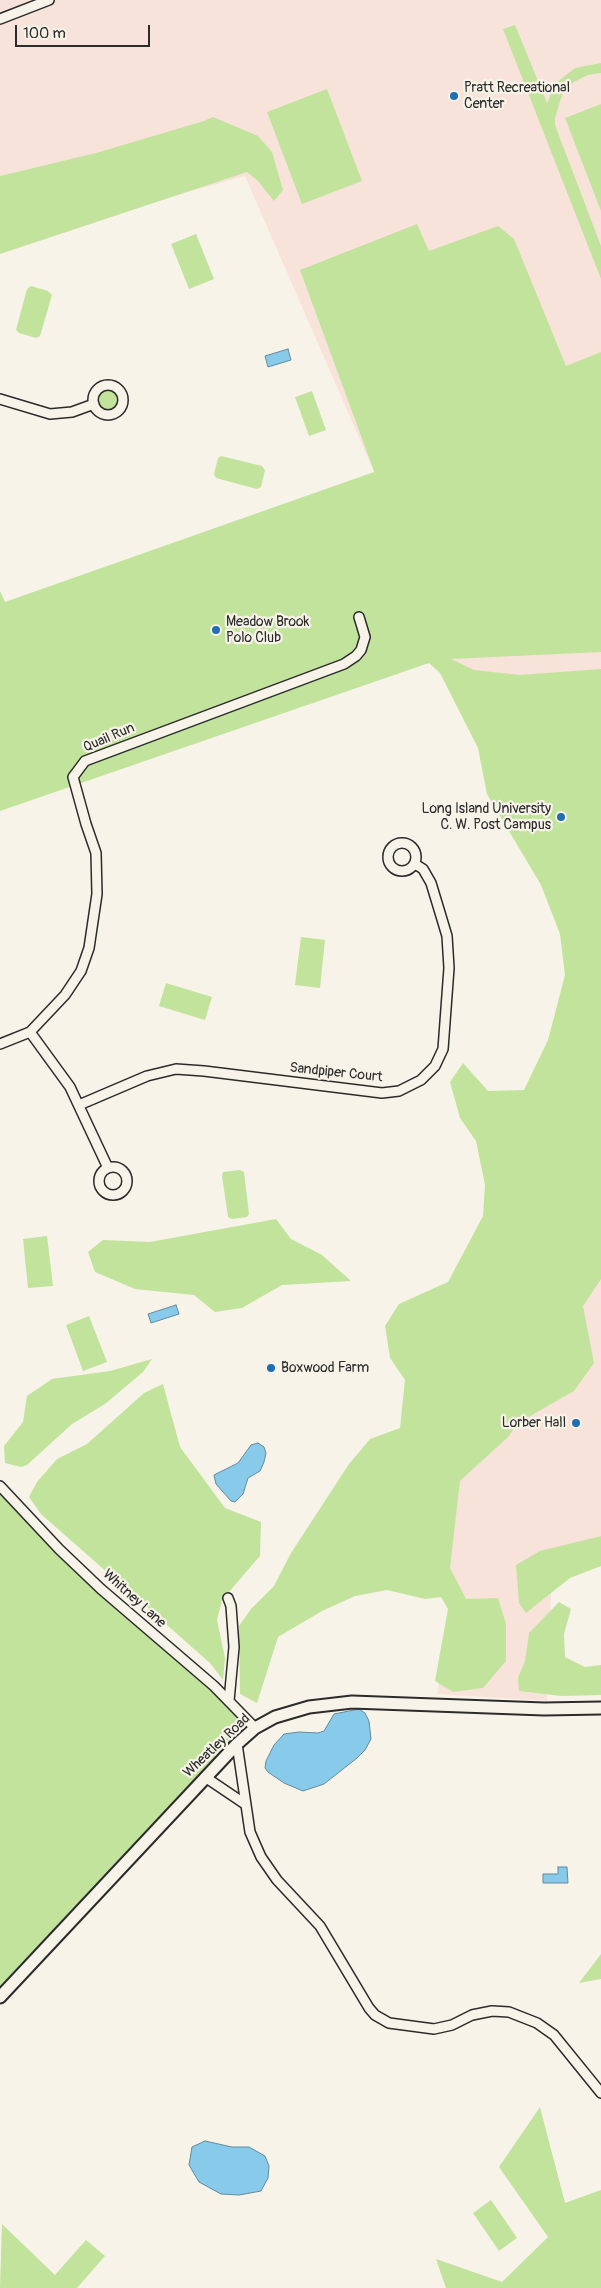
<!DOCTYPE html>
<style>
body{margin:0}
#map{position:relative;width:601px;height:2288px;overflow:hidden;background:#f7f3e8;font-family:Pangolin,sans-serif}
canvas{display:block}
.scale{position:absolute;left:15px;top:25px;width:135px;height:22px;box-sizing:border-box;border:2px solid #2b2b2b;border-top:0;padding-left:6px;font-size:15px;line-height:18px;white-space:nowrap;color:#2b2b2b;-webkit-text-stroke:4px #f7f3e8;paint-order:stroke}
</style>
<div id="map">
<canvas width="601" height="2288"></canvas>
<div class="scale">100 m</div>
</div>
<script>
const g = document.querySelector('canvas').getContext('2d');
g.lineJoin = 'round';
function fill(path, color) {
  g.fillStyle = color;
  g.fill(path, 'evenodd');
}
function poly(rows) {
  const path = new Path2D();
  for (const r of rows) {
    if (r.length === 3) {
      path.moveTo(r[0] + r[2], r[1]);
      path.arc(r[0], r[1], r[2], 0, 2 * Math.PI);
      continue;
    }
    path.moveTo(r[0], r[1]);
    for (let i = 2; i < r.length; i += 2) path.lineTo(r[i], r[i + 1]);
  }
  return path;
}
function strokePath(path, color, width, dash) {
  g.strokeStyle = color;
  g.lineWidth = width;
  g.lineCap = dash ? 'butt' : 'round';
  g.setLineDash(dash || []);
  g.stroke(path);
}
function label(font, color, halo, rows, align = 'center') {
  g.font = font + ' Pangolin,sans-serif';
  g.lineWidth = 4.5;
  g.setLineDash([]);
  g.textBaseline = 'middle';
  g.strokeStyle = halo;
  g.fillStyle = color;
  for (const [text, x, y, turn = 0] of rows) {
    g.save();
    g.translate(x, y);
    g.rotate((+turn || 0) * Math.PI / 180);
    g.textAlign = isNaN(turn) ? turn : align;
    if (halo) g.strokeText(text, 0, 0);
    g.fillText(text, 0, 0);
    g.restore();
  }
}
fill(poly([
 [0,0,601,0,601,1558,552,1567,547,1701,437,1694,454,1590,353,1569,599,976,443,659,374,472,245,176,0,245]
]), '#f8e3db');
fill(poly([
 [515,25,547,103,556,83,575,68,601,63,601,73,588,75,574,82,563,92,555,118,555,125,601,246,601,279,503,29],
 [327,89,362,181,302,204,267,112],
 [601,104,601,211,565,118],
 [213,117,258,136,272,152,283,190,274,201,258,181,247,172,0,254,0,176,96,153,204,121],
 [417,224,429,251,498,226,514,239,566,366,601,352,601,652,451,659,474,670,520,675,601,669,601,1279,583,1306,594,1363,574,1391,518,1423,508,1437,460,1481,450,1568,466,1599,498,1598,506,1624,506,1661,483,1688,453,1692,435,1681,448,1609,441,1597,425,1599,387,1590,355,1596,322,1611,278,1637,257,1703,240,1694,239,1626,251,1609,274,1586,291,1553,349,1464,370,1439,400,1428,405,1380,390,1358,385,1326,399,1304,448,1282,483,1216,485,1185,476,1141,460,1118,450,1082,463,1063,488,1091,524,1090,548,1040,565,975,560,934,541,885,487,794,478,748,440,673,429,663,0,811,0,591,5,602,374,472,378,482,300,270],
 [196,234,214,279,189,289,171,244],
 [31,286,48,291,52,295,40,336,36,338,19,333,16,330,27,289],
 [107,400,13],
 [312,391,326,430,309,436,295,397],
 [221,456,262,466,265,470,261,487,257,489,216,478,214,474,218,458],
 [301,937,325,940,320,988,295,985],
 [166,983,212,997,205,1020,159,1006],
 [240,1170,244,1172,249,1214,247,1217,232,1219,228,1217,222,1176,223,1172],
 [276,1219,291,1239,322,1255,351,1281,282,1285,242,1308,215,1312,194,1295,135,1289,95,1272,88,1252,103,1240,150,1242],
 [47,1236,53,1286,28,1288,23,1239],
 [89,1316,107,1362,83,1371,66,1325],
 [152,1359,143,1372,105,1404,72,1424,27,1465,21,1467,5,1463,4,1446,23,1422,27,1396,52,1379,110,1371],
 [163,1384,180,1447,225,1508,261,1522,260,1556,222,1600,217,1620,225,1658,223,1680,210,1663,41,1514,29,1497,37,1482,57,1459,87,1444,144,1393],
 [0,1486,59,1549,255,1728,0,1998],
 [601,1536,601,1566,570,1578,526,1613,519,1603,516,1565,540,1551],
 [559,1602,571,1609,564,1634,565,1657,585,1667,601,1665,601,1695,561,1696,519,1691,518,1678,525,1661,529,1633],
 [601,1954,601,1979,579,1983],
 [540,2107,565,2203,601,2190,601,2288,446,2288,436,2259,502,2282,548,2237,499,2167],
 [491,2200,517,2238,499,2251,473,2213],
 [2,2224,55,2275,86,2240,105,2256,77,2288,0,2288]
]), '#c2e39c');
const water = poly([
 [288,349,291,360,268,367,265,356,288,349],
 [176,1305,179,1314,151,1323,148,1314,176,1305],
 [258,1443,264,1447,266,1453,264,1462,260,1471,248,1478,243,1494,235,1502,231,1501,216,1484,214,1475,238,1463,251,1445,258,1443],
 [359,1709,365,1713,369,1721,371,1739,365,1750,357,1758,324,1784,303,1791,284,1783,268,1772,265,1768,266,1761,274,1745,284,1734,299,1732,318,1733,324,1731,334,1714,359,1709],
 [558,1867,567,1867,568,1883,543,1883,543,1874,558,1874,558,1867],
 [205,2141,232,2147,249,2147,265,2156,269,2166,268,2178,261,2191,239,2195,221,2194,199,2182,189,2165,192,2147,205,2141]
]);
fill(water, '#88cae9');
strokePath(water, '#638a9d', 1);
const minor = poly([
 [0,19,49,0],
 [108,400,15],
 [0,399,50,414,72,412,94,404],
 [402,857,14],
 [30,1032,70,1087,108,1168],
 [0,1044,30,1032,65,995,81,971,89,948,97,894,96,853,86,824,73,777,85,761,344,664,356,656,361,650,365,637,359,617],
 [79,1105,147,1076,176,1069,204,1071,382,1093,399,1091,421,1080,435,1066,443,1049,449,968,447,936,441,916,431,883,423,869,415,864],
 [113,1181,14],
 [0,1486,59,1549,101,1589,214,1686,255,1728],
 [228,1598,231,1606,234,1647,229,1701],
 [237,1744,250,1832,261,1857,277,1880,320,1926,369,2008,375,2015,389,2023,434,2029,452,2025,472,2015,492,2011,509,2012,537,2023,554,2035,601,2093],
 [205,1777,245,1804]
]);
const major = poly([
 [0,1997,237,1744,255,1728,275,1717,309,1707,352,1702,544,1709,601,1708]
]);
strokePath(minor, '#2b2b2b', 12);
strokePath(major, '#2b2b2b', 15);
strokePath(minor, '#f7f3e8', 9);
strokePath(major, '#f7f3e8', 11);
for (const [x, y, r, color] of [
 [454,96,5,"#1f6fb2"],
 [216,630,5,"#1f6fb2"],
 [561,817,5,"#1f6fb2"],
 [271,1368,5,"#1f6fb2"],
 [576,1423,5,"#1f6fb2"]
]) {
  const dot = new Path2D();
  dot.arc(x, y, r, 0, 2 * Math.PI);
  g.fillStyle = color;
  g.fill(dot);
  strokePath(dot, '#f7f3e8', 2);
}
label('14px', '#2b2b2b', '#f7f3e8', [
 ["Pratt Recreational",464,88],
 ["Center",464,104],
 ["Meadow Brook",226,622],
 ["Polo Club",226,638],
 ["Long Island University",551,809,"right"],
 ["C. W. Post Campus",551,825,"right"],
 ["Boxwood Farm",281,1368],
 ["Lorber Hall",566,1423,"right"]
], 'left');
label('14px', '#2b2b2b', '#f7f3e8', [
 ["Quail Run",109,738,-23],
 ["Sandpiper Court",336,1073,6],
 ["Whitney Lane",134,1599,42],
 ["Wheatley Road",217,1746,-43]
]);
</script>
